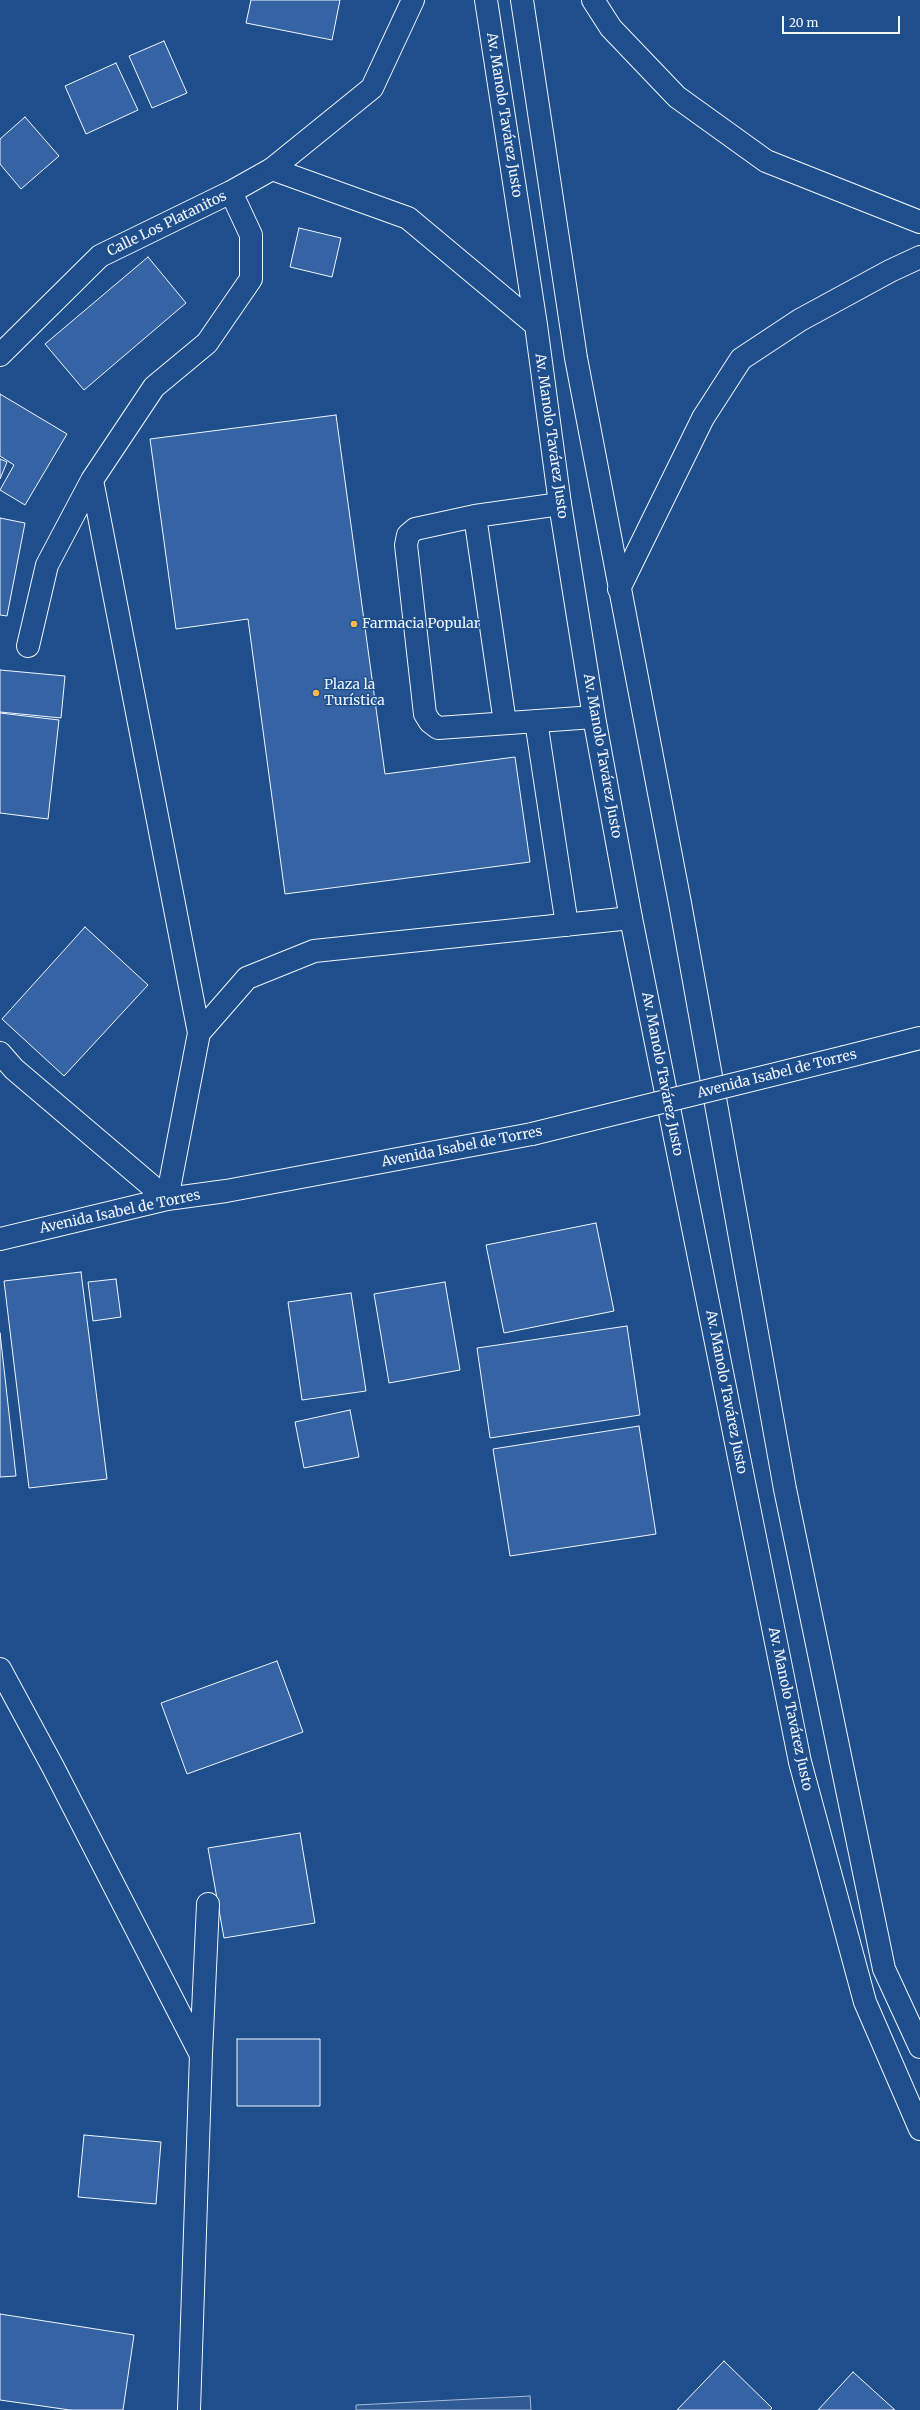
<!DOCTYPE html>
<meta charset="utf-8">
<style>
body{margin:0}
#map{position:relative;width:920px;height:2410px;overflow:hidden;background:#1f4e8c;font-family:Merriweather,serif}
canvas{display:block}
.scale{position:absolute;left:782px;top:16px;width:118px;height:18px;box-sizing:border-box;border:2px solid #f2f6ff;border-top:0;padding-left:5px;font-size:12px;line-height:14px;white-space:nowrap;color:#f2f6ff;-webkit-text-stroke:3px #1f4e8c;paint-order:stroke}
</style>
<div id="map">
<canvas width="920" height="2410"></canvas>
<div class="scale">20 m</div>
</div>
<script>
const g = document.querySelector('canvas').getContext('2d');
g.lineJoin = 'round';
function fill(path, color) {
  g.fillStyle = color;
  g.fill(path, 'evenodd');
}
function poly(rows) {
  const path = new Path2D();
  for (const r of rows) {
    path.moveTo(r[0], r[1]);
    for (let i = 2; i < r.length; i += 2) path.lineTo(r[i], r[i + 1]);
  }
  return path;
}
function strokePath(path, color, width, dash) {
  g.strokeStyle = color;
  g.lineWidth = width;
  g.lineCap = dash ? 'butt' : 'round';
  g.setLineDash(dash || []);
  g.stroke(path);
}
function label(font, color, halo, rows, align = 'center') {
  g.font = font + ' Merriweather,serif';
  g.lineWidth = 3;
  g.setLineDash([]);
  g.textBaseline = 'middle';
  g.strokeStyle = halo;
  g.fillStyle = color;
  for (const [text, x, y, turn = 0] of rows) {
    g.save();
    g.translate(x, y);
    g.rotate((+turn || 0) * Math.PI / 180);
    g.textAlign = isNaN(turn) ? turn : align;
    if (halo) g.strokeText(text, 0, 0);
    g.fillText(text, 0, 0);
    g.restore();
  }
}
const built = poly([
 [530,2396,531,2410,356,2410,356,2405,530,2396]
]);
fill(built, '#305b95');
strokePath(built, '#a8bbd7', 1);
const building = poly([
 [251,0,340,0,332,40,246,23,251,0],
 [164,41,187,93,152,108,129,56,164,41],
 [116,63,138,110,86,134,65,86,116,63],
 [25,117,59,156,21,189,0,164,0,139,25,117],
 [299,228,341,238,332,277,290,267,299,228],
 [148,257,186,303,84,390,45,344,148,257],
 [0,394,67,434,25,505,0,490,14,465,0,456,0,394],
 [336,415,385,774,515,757,530,862,285,894,248,619,176,629,150,439,336,415],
 [0,459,7,462,0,479,0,459],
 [0,518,25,523,7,616,0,615,0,518],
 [0,670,65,676,61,718,0,712,0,670],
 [0,713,59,720,48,819,0,813,0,713],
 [85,927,148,985,64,1076,2,1019,85,927],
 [596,1223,614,1311,504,1333,486,1245,596,1223],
 [81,1272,107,1479,29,1488,4,1281,81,1272],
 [116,1279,121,1317,93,1321,88,1282,116,1279],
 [445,1282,460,1370,389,1383,374,1294,445,1282],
 [351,1293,366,1391,302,1400,288,1302,351,1293],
 [627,1326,640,1415,490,1438,477,1348,627,1326],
 [0,1333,16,1476,0,1477,0,1333],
 [350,1410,359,1457,304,1468,295,1422,350,1410],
 [639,1426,656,1534,510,1556,493,1449,639,1426],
 [277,1661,303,1732,187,1774,161,1703,277,1661],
 [300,1833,315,1923,224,1938,208,1848,300,1833],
 [237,2039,320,2039,320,2106,237,2106,237,2039],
 [84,2135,161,2142,156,2204,78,2197,84,2135],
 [0,2314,134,2335,123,2410,70,2410,0,2400,0,2314],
 [724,2361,772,2408,770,2410,677,2410,724,2361],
 [853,2372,895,2410,818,2410,853,2372]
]);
fill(building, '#3563a3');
strokePath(building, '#f2f6ff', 1);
const minor = poly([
 [0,355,100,256,231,192,272,169],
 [92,480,154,387,207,343,251,279,251,235,231,192],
 [560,504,475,516,415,529,408,535,406,545,425,714,430,722,438,728,594,717],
 [475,516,505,723],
 [28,646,47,565,92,480,199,1033],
 [536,721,567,925],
 [0,1053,14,1069,167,1199],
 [845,1057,920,1038],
 [167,1199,199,1033,247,978,314,951,631,918],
 [0,1239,167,1199,226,1191,532,1134],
 [0,1669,53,1767,200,2053],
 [189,2410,201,2054,208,1904]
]);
const major = poly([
 [486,0,536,325,560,504,594,717,631,918,800,1762,865,2002,920,2129],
 [522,0,576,358,680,903,785,1489,884,1969,920,2047],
 [593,0,611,28,677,97,766,161,920,222],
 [272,169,408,218,536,325],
 [272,169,372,88,413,0],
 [619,589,703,418,741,359,800,320,890,271,920,257]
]);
strokePath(minor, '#f2f6ff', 24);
strokePath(major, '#f2f6ff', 24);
strokePath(minor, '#1f4e8c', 22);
strokePath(major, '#1f4e8c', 22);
const minorBridge = poly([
 [532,1134,845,1057]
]);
strokePath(minorBridge, '#f2f6ff', 24, []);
strokePath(minorBridge, '#1f4e8c', 22);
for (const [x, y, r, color] of [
 [354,624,4,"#ffb74d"],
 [316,693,4,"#ffb74d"]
]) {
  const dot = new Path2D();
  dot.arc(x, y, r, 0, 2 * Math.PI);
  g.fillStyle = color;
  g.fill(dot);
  strokePath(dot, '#1f4e8c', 1.5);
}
label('14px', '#f2f6ff', '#1f4e8c', [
 ["Av. Manolo Tavárez Justo",504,115,81],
 ["Calle Los Platanitos",167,224,-26],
 ["Av. Manolo Tavárez Justo",551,436,82],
 ["Av. Manolo Tavárez Justo",602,756,80],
 ["Av. Manolo Tavárez Justo",662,1074,79],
 ["Avenida Isabel de Torres",777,1074,-14],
 ["Avenida Isabel de Torres",462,1147,-11],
 ["Avenida Isabel de Torres",120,1212,-12],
 ["Av. Manolo Tavárez Justo",726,1392,79],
 ["Av. Manolo Tavárez Justo",790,1709,78]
]);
label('14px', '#f2f6ff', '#1f4e8c', [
 ["Farmacia Popular",362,624],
 ["Plaza la",324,685],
 ["Turística",324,701]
], 'left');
</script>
